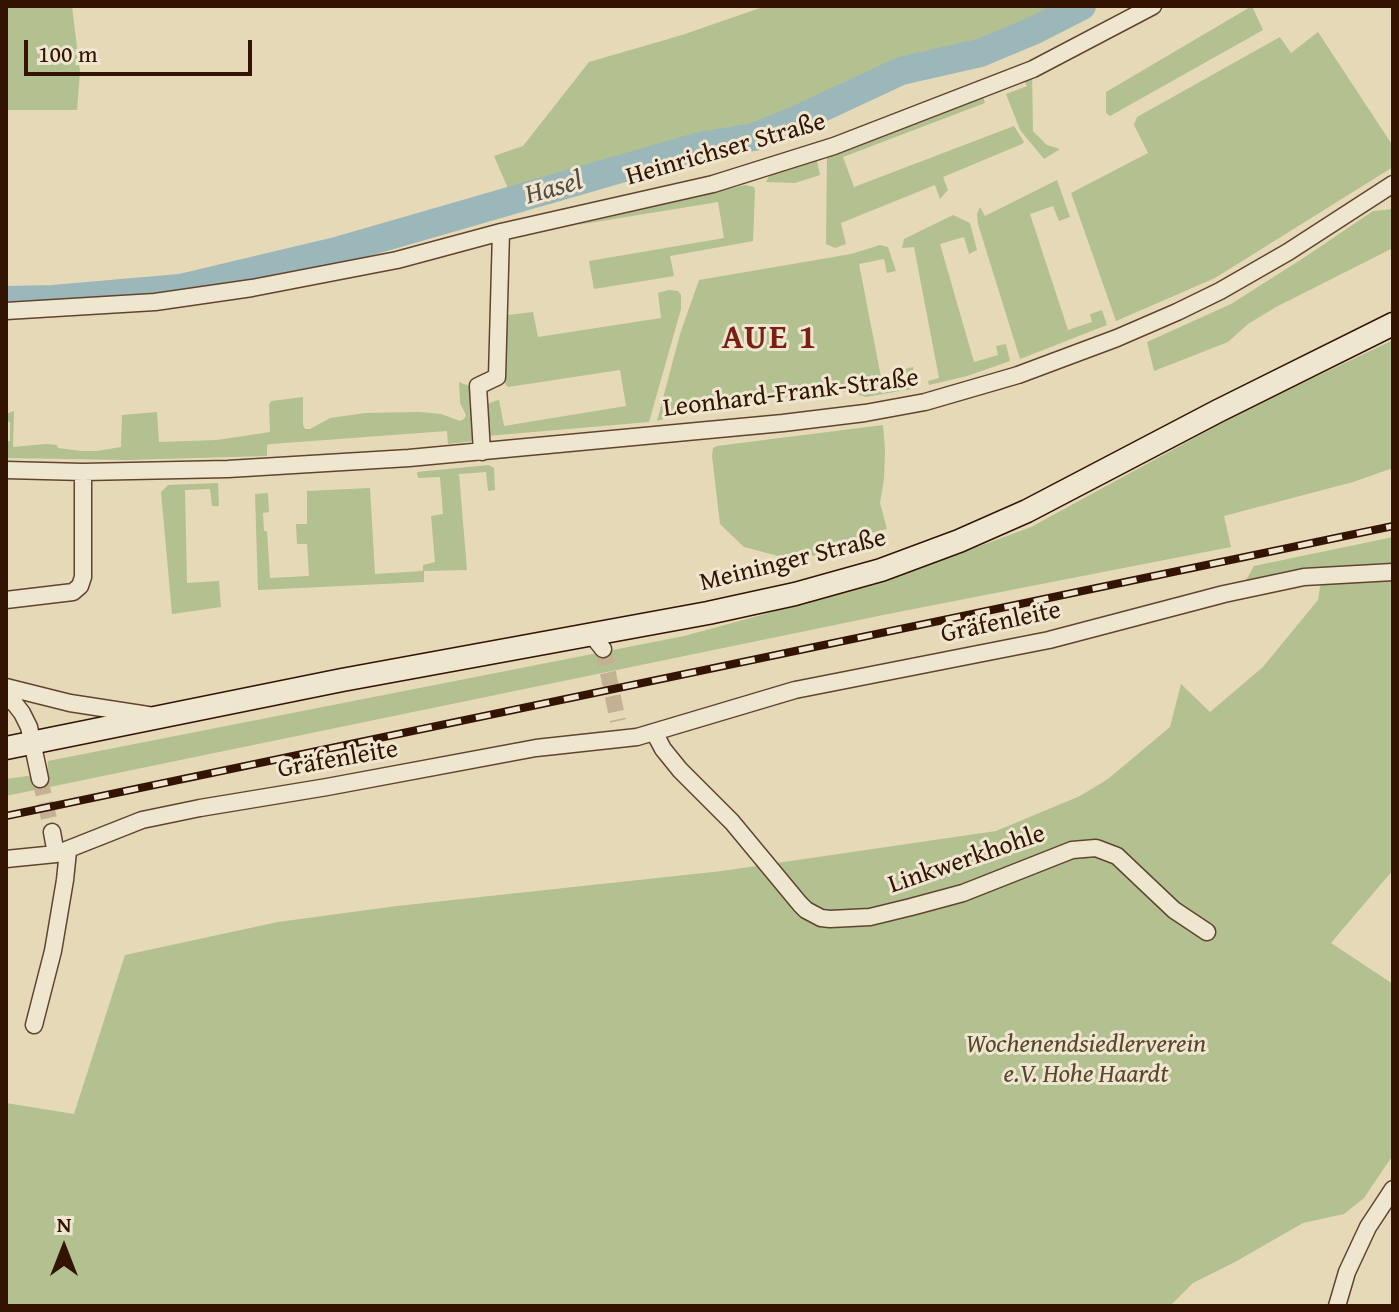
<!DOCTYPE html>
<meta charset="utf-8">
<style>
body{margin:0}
#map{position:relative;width:1399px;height:1312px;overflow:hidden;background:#e6d9b7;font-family:"Gentium Book Plus",serif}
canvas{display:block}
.frame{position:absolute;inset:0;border:8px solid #331302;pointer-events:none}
.north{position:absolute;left:24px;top:1208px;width:80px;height:80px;-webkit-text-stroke:6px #efe6d0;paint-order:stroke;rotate:0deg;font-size:22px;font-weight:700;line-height:32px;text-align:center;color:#331302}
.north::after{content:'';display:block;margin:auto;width:28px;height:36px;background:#331302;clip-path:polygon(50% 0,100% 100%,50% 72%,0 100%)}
.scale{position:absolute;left:24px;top:40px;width:228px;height:36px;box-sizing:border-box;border:4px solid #331302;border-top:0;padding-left:10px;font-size:24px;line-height:28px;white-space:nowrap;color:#331302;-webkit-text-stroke:6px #efe6d0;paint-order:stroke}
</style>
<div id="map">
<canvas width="1399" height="1312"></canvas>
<div class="frame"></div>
<div class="north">N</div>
<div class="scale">100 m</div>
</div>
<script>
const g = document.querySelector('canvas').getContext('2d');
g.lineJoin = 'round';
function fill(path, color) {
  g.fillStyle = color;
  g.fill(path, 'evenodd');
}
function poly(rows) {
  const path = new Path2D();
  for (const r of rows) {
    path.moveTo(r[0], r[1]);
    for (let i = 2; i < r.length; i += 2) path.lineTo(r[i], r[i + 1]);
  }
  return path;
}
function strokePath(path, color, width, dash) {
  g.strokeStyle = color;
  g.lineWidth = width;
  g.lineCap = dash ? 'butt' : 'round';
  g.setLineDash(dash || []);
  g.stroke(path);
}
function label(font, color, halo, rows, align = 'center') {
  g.font = font + ' "Gentium Book Plus",serif';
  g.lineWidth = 6;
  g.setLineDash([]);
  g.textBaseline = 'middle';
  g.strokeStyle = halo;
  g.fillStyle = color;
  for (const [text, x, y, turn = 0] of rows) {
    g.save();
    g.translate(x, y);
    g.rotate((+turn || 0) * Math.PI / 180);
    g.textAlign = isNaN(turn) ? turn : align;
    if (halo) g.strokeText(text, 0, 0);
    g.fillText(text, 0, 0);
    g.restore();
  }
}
fill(poly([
 [6,6,72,6,80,72,77,110,6,110],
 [766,6,1082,6,1035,30,980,53,901,71,798,119,754,137,700,146,513,200,494,156,523,146,589,62,682,35],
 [1252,6,1263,30,1110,116,1106,113,1106,92],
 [1318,32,1393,146,1393,167,1215,278,1116,321,1071,193,1148,153,1134,125,1137,117,1280,37,1291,53],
 [1032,73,1033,131,1047,145,1060,149,1044,159,1020,130,1006,94,1027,86,1022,77],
 [982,94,985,103,843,157,854,187,1014,126,1024,142,1022,144,943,177,948,190,940,199,935,185,841,223,846,244,835,248,826,244,827,157,835,149],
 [808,159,817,161,820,175,795,183,766,182,769,176,775,171],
 [1057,180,1070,217,1059,221,1053,206,1030,214,1068,330,1092,322,1090,314,1102,310,1107,325,1020,359,978,224,977,214,980,207,985,216],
 [745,185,754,187,755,191,753,241,670,256,674,276,594,289,589,261,724,238,718,202,577,225],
 [1393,209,1393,248,1276,307,1248,324,1228,342,1154,371,1147,342,1231,304,1305,257,1373,211],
 [953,215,970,223,977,250,969,254,964,237,940,244,974,362,998,355,996,346,1006,344,1010,361,967,376,929,385,928,381,939,378,914,247,902,248,904,239],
 [880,245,888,247,896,271,887,273,884,259,859,264,882,382,907,378,905,369,913,367,917,388,866,397,849,392,831,391,700,408,657,421,680,334,699,280,851,254],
 [669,290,678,291,681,295,681,309,649,422,487,436,488,404,495,401,499,400,504,426,626,406,620,370,508,387,503,381,503,320,508,315,533,312,538,337,661,318,658,293],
 [1393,340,1393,468,1353,482,1224,516,1231,547,888,614,6,796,6,779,27,776,47,778,48,761,684,636,883,582,1031,527,1244,411],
 [459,382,469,386,473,392,474,441,448,444,447,431,271,444,267,445,267,456,126,460,6,458,6,442,10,441,10,422,6,421,6,414,14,411,13,447,45,444,57,445,58,448,81,451,97,451,121,447,122,415,157,412,159,442,217,440,270,432,269,405,271,401,303,397,303,425,305,429,310,429,330,418,365,413,420,412,441,414,460,421,464,419,466,415,460,403],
 [883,425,885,451,884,479,880,503,887,529,866,534,871,543,854,547,853,552,786,558,744,547,720,524,712,456,713,448,717,446],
 [489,465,494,468,495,490,488,491,486,472,459,474,467,570,424,571,424,582,258,590,255,494,268,493,269,512,263,513,264,531,267,531,270,578,309,576,307,544,297,544,296,524,307,524,307,491,370,488,375,574,423,571,423,565,435,562,431,516,443,514,440,477,418,478,417,472],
 [218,483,219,506,212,506,210,489,185,490,187,583,219,581,221,607,172,614,161,492,168,485],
 [1393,537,1393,567,1245,582,1254,566],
 [1321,581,1393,581,1393,626,1391,633,1393,635,1393,870,1331,943,1393,984,1393,1155,1364,1198,1344,1214,1303,1223,1235,1262,1193,1283,1170,1306,6,1306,6,1103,74,1114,125,955,278,922,397,906,722,871,996,831,1080,796,1108,779,1170,727,1181,684,1210,712,1263,667,1318,600]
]), '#b3c090');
strokePath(poly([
 [6,300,53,299,180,288,340,250,700,146,754,137,798,119,901,71,980,53,1035,30,1082,6]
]), '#9cb7b9', 28);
strokePath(poly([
 [603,649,618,721],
 [40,779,52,832]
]), '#c2b193', 16, [16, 8]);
const minor = poly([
 [6,311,155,302,252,288,397,260,501,232,713,184,834,146,1033,69,1153,6],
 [482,452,478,386,497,377,501,232],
 [6,470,83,472,228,469,409,458,783,423,865,413,925,402,1018,375,1117,338,1177,312,1220,291,1288,252,1393,184],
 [6,600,73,592,80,586,83,577,83,472],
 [592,635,603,649],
 [6,687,70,703,148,715],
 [6,697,15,704,22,713,29,727,40,779],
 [654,732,663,749,680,770,732,822,800,904,806,910,821,918,830,919,870,917,911,907,963,893,1072,850,1096,848,1117,856,1174,910,1207,932],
 [52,832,56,854,142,820,200,808,327,787,536,748,637,737,795,690,1049,640,1224,594,1304,577,1393,572],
 [6,859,56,854],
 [34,1025,53,951,65,880,68,851],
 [1337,1306,1347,1272,1368,1227,1393,1189]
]);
const secondary = poly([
 [6,748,342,680,708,613,795,594,881,570,959,541,1027,511,1218,411,1393,324]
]);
strokePath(minor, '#60442f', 19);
strokePath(secondary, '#331302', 25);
strokePath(minor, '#efe6d0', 16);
strokePath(secondary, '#efe6d0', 22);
const rail = poly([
 [6,816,1393,526]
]);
strokePath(rail, '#331302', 8);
strokePath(rail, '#efe6d0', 5, [15]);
label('26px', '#331302', '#efe6d0', [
 ["Heinrichser Straße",726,150,-16],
 ["Leonhard-Frank-Straße",791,394,-7],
 ["Meininger Straße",793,561,-14],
 ["Gräfenleite",1001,623,-12],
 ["Gräfenleite",338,760,-10],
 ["Linkwerkhohle",967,860,-19]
]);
label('italic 26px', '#59472d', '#efe6d0', [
 ["Wochenendsiedlerverein",1086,1045],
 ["e.V. Hohe Haardt",1086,1075]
]);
label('italic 28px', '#584c42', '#efe6d0', [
 ["Hasel",554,189,-16]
]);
g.letterSpacing = '2px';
label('bold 34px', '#7a1f14', '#efe6d0', [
 ["AUE 1",770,339]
]);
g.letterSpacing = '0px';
</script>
